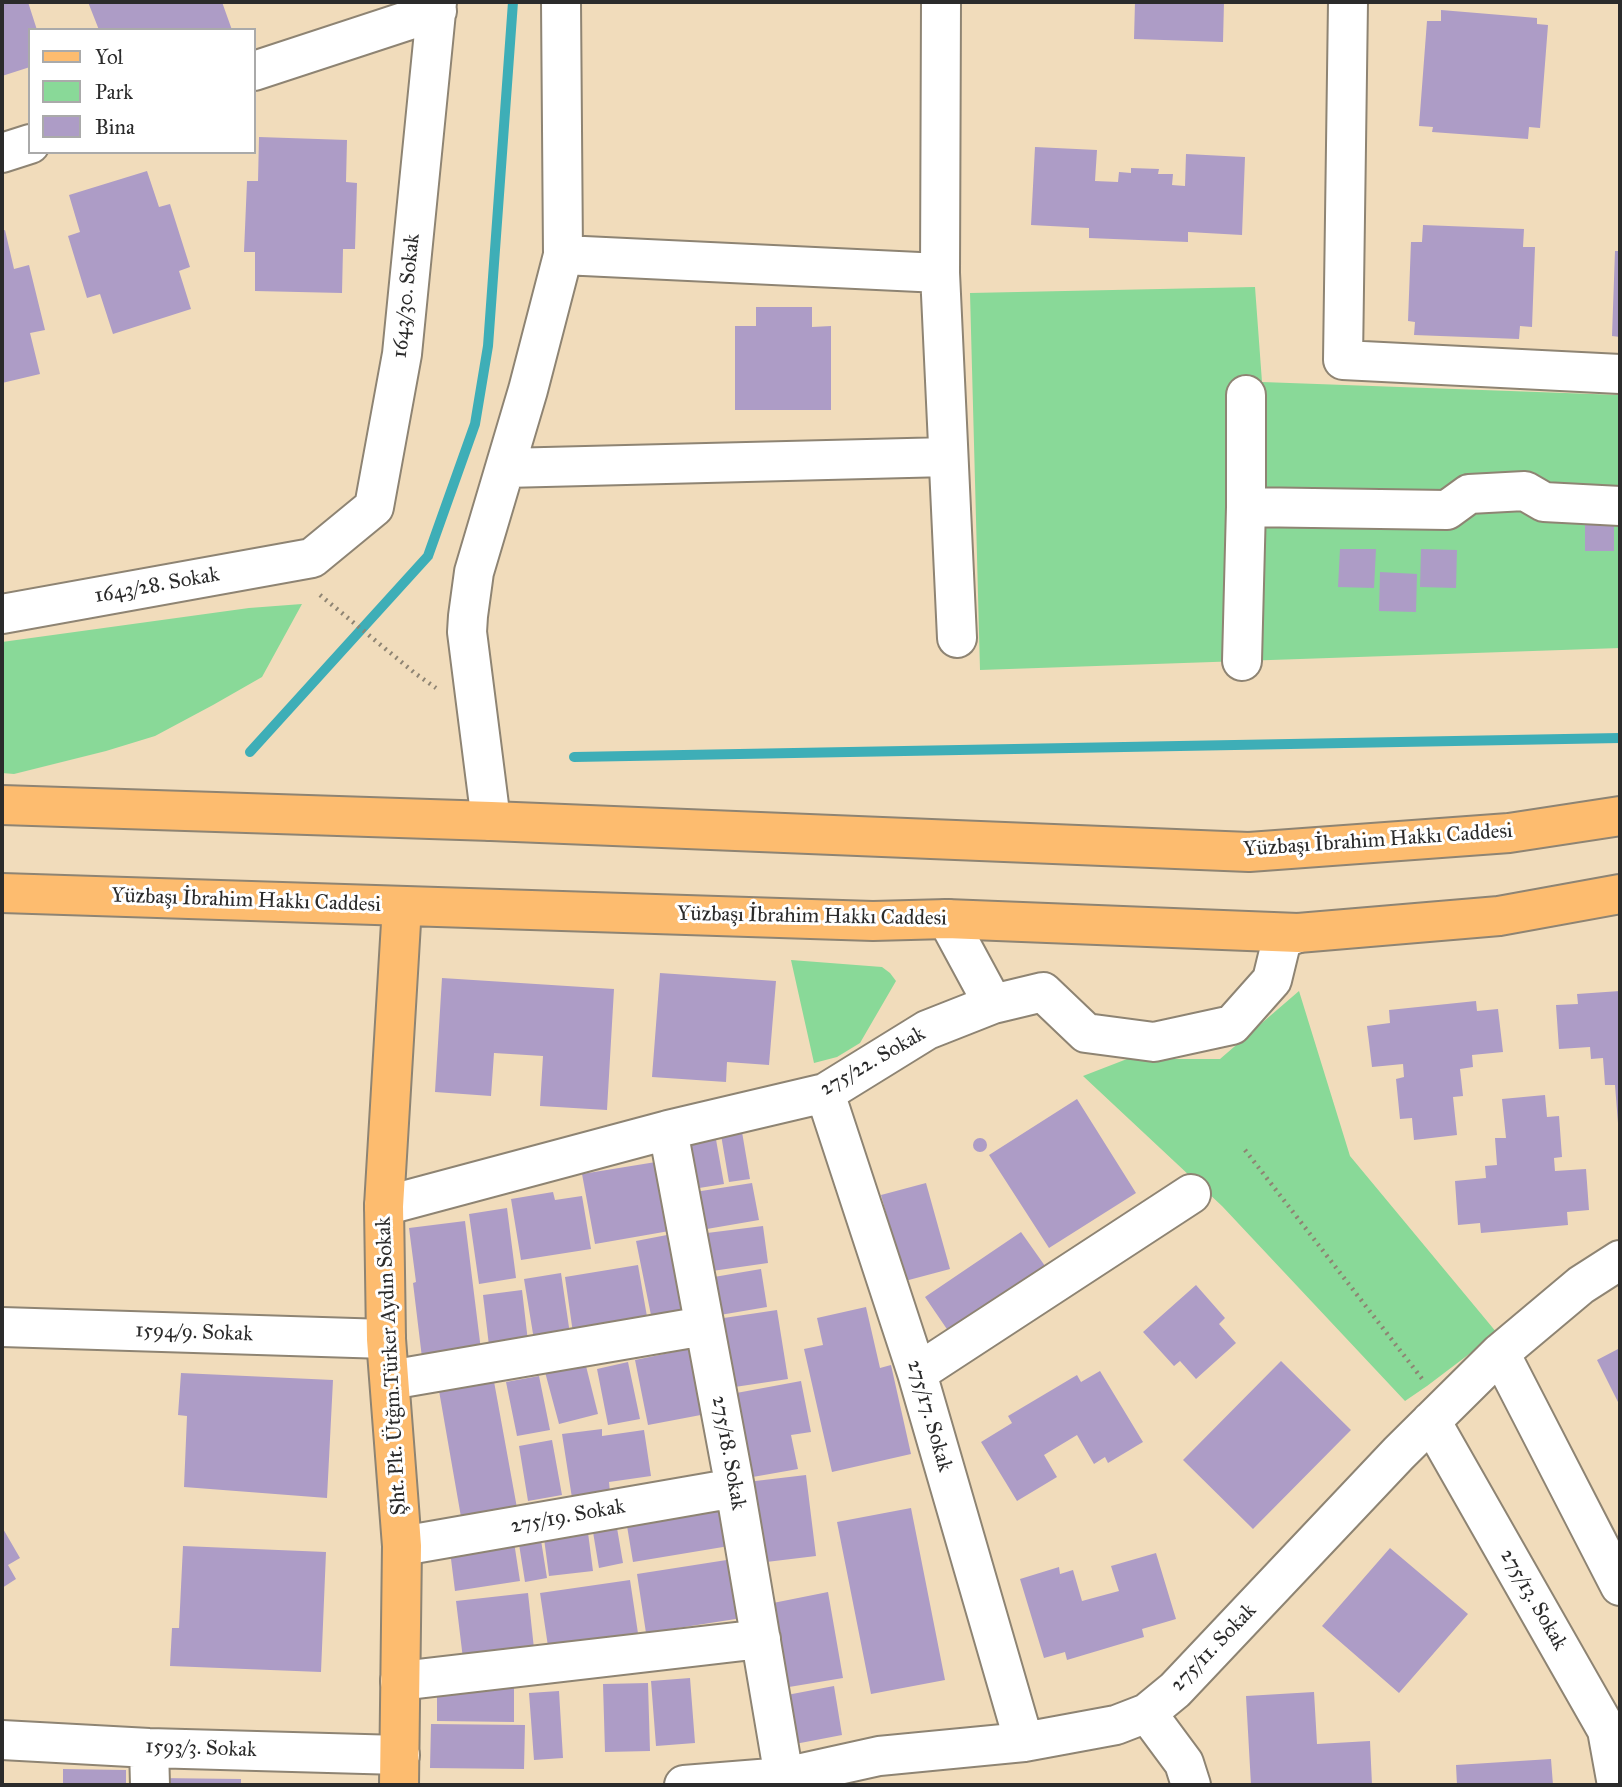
<!DOCTYPE html>
<meta charset="utf-8">
<style>
body{margin:0}
#map{position:relative;width:1622px;height:1787px;overflow:hidden;background:#f1dcbb;font-family:"IM FELL Great Primer",serif}
canvas{display:block}
.frame{position:absolute;inset:0;border:4px solid #2b2b2b;pointer-events:none}
.legend{position:absolute;left:28px;top:28px;width:228px;height:126px;box-sizing:border-box;background:#fff;border:2px solid #aaa;margin:0;padding:9px 12px;list-style:none;font-size:21px;color:#2b2b2b}
.legend li{display:flex;align-items:center;gap:14px;height:35px}
.legend b{width:35px;border:2px solid #aaa}
</style>
<div id="map">
<canvas width="1622" height="1787"></canvas>
<div class="frame"></div>
<ul class="legend">
<li><b style="height:9px;background:#fdbc6f"></b>Yol</li>
<li><b style="height:19px;background:#89d998"></b>Park</li>
<li><b style="height:19px;background:#ad9cc6"></b>Bina</li>
</ul>
</div>
<script>
const g = document.querySelector('canvas').getContext('2d');
g.lineJoin = 'round';
function fill(path, color) {
  g.fillStyle = color;
  g.fill(path, 'evenodd');
}
function poly(rows) {
  const path = new Path2D();
  for (const r of rows) {
    if (r.length === 3) {
      path.moveTo(r[0] + r[2], r[1]);
      path.arc(r[0], r[1], r[2], 0, 2 * Math.PI);
      continue;
    }
    path.moveTo(r[0], r[1]);
    for (let i = 2; i < r.length; i += 2) path.lineTo(r[i], r[i + 1]);
  }
  return path;
}
function strokePath(path, color, width, dash) {
  g.strokeStyle = color;
  g.lineWidth = width;
  g.lineCap = dash ? 'butt' : 'round';
  g.setLineDash(dash || []);
  g.stroke(path);
}
function label(font, color, halo, rows, align = 'center') {
  g.font = font + ' "IM FELL Great Primer",serif';
  g.lineWidth = 6;
  g.setLineDash([]);
  g.textBaseline = 'middle';
  g.strokeStyle = halo;
  g.fillStyle = color;
  for (const [text, x, y, turn = 0] of rows) {
    g.save();
    g.translate(x, y);
    g.rotate((+turn || 0) * Math.PI / 180);
    g.textAlign = isNaN(turn) ? turn : align;
    if (halo) g.strokeText(text, 0, 0);
    g.fillText(text, 0, 0);
    g.restore();
  }
}
fill(poly([
 [1255,287,1262,382,1620,395,1620,648,980,670,970,293],
 [302,604,262,677,213,705,155,736,106,751,14,774,2,773,2,642,249,608],
 [791,960,882,967,890,973,896,981,860,1043,837,1057,814,1063],
 [1299,991,1350,1156,1497,1333,1427,1386,1405,1401,1222,1206,1083,1076,1127,1059,1220,1059]
]), '#89d998');
strokePath(poly([
 [250,752,428,556,475,424,488,346,513,2],
 [574,757,1620,738]
]), '#3eaeb7', 10);
fill(poly([
 [2,2,28,2,37,30,30,30,30,67,2,76],
 [88,2,222,2,232,30,99,30],
 [1135,2,1224,2,1223,42,1134,39],
 [1441,10,1537,18,1537,24,1548,25,1540,128,1529,127,1528,139,1432,132,1433,127,1419,126,1427,21,1441,21],
 [259,137,347,140,346,182,357,183,355,249,343,249,342,293,255,291,255,252,244,252,247,181,258,181],
 [1035,147,1097,150,1095,181,1118,182,1119,172,1131,173,1131,168,1159,169,1158,174,1173,174,1172,185,1185,186,1186,154,1245,157,1242,235,1188,232,1188,242,1089,238,1089,228,1031,225],
 [147,171,159,207,170,204,190,267,179,271,191,309,113,334,100,294,87,298,68,236,80,232,69,195],
 [1423,225,1524,229,1523,247,1535,247,1532,327,1520,326,1519,339,1414,335,1415,322,1408,321,1411,242,1422,242],
 [5,230,14,269,29,265,45,330,30,333,40,374,2,383,2,231],
 [1615,251,1620,251,1620,337,1612,336],
 [756,307,812,307,812,327,831,326,831,410,735,410,735,326,756,326],
 [1585,524,1614,524,1614,551,1585,551],
 [1340,549,1376,549,1374,588,1338,587],
 [1421,549,1457,550,1456,588,1420,587],
 [1380,572,1417,574,1416,612,1379,611],
 [660,973,776,981,769,1065,727,1062,726,1082,652,1077],
 [442,978,614,989,607,1110,540,1106,543,1056,494,1053,491,1096,435,1092],
 [1620,991,1620,1123,1618,1123,1615,1085,1605,1085,1603,1058,1591,1059,1590,1047,1559,1049,1556,1005,1578,1004,1577,994],
 [1476,1001,1477,1011,1498,1009,1503,1052,1472,1055,1473,1067,1460,1069,1463,1096,1453,1097,1457,1135,1414,1140,1412,1118,1400,1119,1396,1079,1404,1077,1403,1064,1372,1067,1367,1026,1390,1023,1389,1010],
 [1545,1095,1547,1117,1559,1116,1562,1157,1554,1158,1555,1171,1586,1169,1589,1210,1567,1212,1568,1225,1481,1233,1480,1223,1458,1225,1455,1181,1486,1178,1485,1166,1497,1165,1495,1138,1506,1138,1502,1099],
 [1077,1099,1136,1193,1049,1248,989,1155],
 [741,1126,750,1179,729,1182,720,1129],
 [715,1134,724,1184,693,1189,685,1139],
 [980,1145,7],
 [662,1161,675,1230,595,1244,582,1174],
 [752,1183,759,1220,701,1230,695,1192],
 [926,1183,950,1269,905,1281,881,1195],
 [553,1192,555,1200,582,1196,591,1249,521,1260,511,1199],
 [507,1208,516,1278,479,1284,469,1214],
 [465,1221,482,1358,423,1366,413,1283,416,1282,409,1228],
 [763,1226,768,1263,712,1271,707,1233],
 [1021,1232,1050,1273,953,1338,925,1297],
 [672,1234,688,1318,653,1325,636,1241],
 [638,1265,649,1328,574,1340,565,1277],
 [761,1269,767,1307,720,1315,714,1277],
 [561,1273,571,1341,535,1346,524,1279],
 [1196,1285,1225,1318,1219,1324,1236,1343,1196,1379,1180,1361,1174,1366,1143,1332],
 [522,1290,529,1350,490,1354,483,1295],
 [866,1307,880,1368,891,1365,911,1454,832,1472,804,1349,823,1345,817,1318],
 [777,1310,788,1379,728,1388,717,1319],
 [693,1348,706,1414,648,1425,635,1360],
 [1620,1348,1620,1406,1597,1360],
 [1281,1361,1351,1430,1253,1529,1183,1460],
 [585,1362,598,1414,559,1424,545,1372],
 [628,1362,640,1419,608,1425,597,1369],
 [1100,1371,1143,1442,1108,1463,1105,1457,1094,1464,1077,1435,1044,1455,1057,1477,1017,1501,981,1442,1012,1423,1008,1416,1077,1375,1081,1382],
 [181,1373,333,1380,327,1498,184,1487,187,1416,178,1415],
 [493,1376,517,1508,461,1517,438,1385],
 [539,1376,550,1430,517,1436,506,1382],
 [801,1381,811,1432,791,1435,798,1469,747,1478,731,1394],
 [602,1429,602,1436,644,1430,651,1476,609,1482,610,1493,572,1498,562,1434],
 [552,1440,562,1495,528,1501,519,1446],
 [806,1475,816,1556,758,1563,747,1482],
 [721,1497,729,1546,633,1562,625,1514],
 [911,1508,945,1680,871,1694,837,1522],
 [587,1525,593,1571,549,1576,543,1531],
 [2,1527,20,1558,8,1565,16,1579,2,1588],
 [617,1528,623,1563,599,1568,593,1532],
 [540,1534,547,1578,525,1582,518,1538],
 [514,1542,520,1581,455,1591,450,1551],
 [183,1546,326,1552,321,1672,170,1666,172,1628,179,1628],
 [1390,1548,1468,1614,1399,1693,1322,1626],
 [1156,1553,1176,1619,1142,1629,1144,1637,1067,1660,1065,1652,1044,1658,1020,1579,1059,1567,1060,1574,1073,1570,1082,1601,1119,1591,1111,1566],
 [733,1559,742,1618,646,1633,637,1574],
 [630,1580,639,1640,549,1653,540,1593],
 [828,1592,843,1678,783,1688,768,1604],
 [528,1593,535,1658,464,1667,456,1601],
 [690,1678,695,1743,656,1746,651,1681],
 [648,1683,650,1751,605,1752,603,1684],
 [437,1685,514,1685,514,1722,437,1721],
 [834,1686,842,1735,795,1744,787,1695],
 [559,1691,563,1758,534,1760,529,1693],
 [1314,1692,1317,1744,1370,1741,1372,1785,1251,1785,1246,1696],
 [431,1724,525,1725,524,1769,430,1768],
 [1551,1759,1553,1785,1457,1785,1456,1765],
 [63,1769,126,1770,126,1785,63,1785],
 [158,1778,241,1779,241,1785,158,1785]
]), '#ad9cc6');
const minor = poly([
 [1348,2,1343,360,1620,374],
 [254,71,437,11],
 [2,153,30,144],
 [563,255,940,273,941,2],
 [940,273,957,638],
 [1246,395,1246,507,1447,510,1469,494,1525,491,1544,502,1620,506],
 [505,468,948,457],
 [2,614,312,558,374,507,402,354,437,2],
 [1242,661,1246,507],
 [491,821,467,632,468,616,474,572,528,390,563,255,561,2],
 [947,919,993,1004],
 [825,1093,917,1373,1024,1742],
 [668,1130,735,1488,784,1777,784,1785],
 [384,1206,668,1130,825,1093,927,1030,993,1004,1043,992,1086,1033,1154,1042,1232,1025,1272,980,1282,939,1298,933],
 [2,1327,386,1339],
 [1500,1353,1620,1586],
 [917,1373,1191,1194],
 [390,1380,704,1326],
 [1431,1421,1607,1730,1617,1785],
 [402,1546,735,1488],
 [400,1681,761,1639],
 [1147,1713,1184,1763,1191,1785],
 [2,1740,149,1748,400,1755],
 [149,1748,150,1785],
 [684,1785,784,1777,879,1756,1024,1742,1116,1725,1147,1713,1175,1690,1399,1453,1500,1353,1581,1285,1620,1260]
]);
const major = poly([
 [2,805,491,821,1249,852,1509,833,1620,816],
 [2,893,873,921,947,919,1298,933,1499,916,1620,894],
 [399,1785,402,1546,386,1339,384,1206,402,906]
]);
strokePath(minor, '#8e8473', 42);
strokePath(major, '#8e8473', 42);
strokePath(poly([
 [320,595,416,674,436,688],
 [1245,1150,1423,1380]
]), '#8e8473', 4.5, [2, 5]);
strokePath(minor, '#fff', 38);
strokePath(major, '#fdbc6f', 38);
label('21px', '#2b2b2b', '#fff', [
 ["1643/30. Sokak",407,296,-84],
 ["1643/28. Sokak",157,586,-10],
 ["Yüzbaşı İbrahim Hakkı Caddesi",1378,841,-4],
 ["Yüzbaşı İbrahim Hakkı Caddesi",246,901,2],
 ["Yüzbaşı İbrahim Hakkı Caddesi",812,917,1],
 ["275/22. Sokak",873,1062,-30],
 ["1594/9. Sokak",194,1333,2],
 ["Şht. Plt. Ütğm.Türker Aydın Sokak",392,1366,-93],
 ["275/17. Sokak",929,1416,74],
 ["275/18. Sokak",728,1453,80],
 ["275/19. Sokak",568,1517,-10],
 ["275/13. Sokak",1533,1600,60],
 ["275/11. Sokak",1214,1648,-46],
 ["1593/3. Sokak",201,1749,2]
]);
</script>
